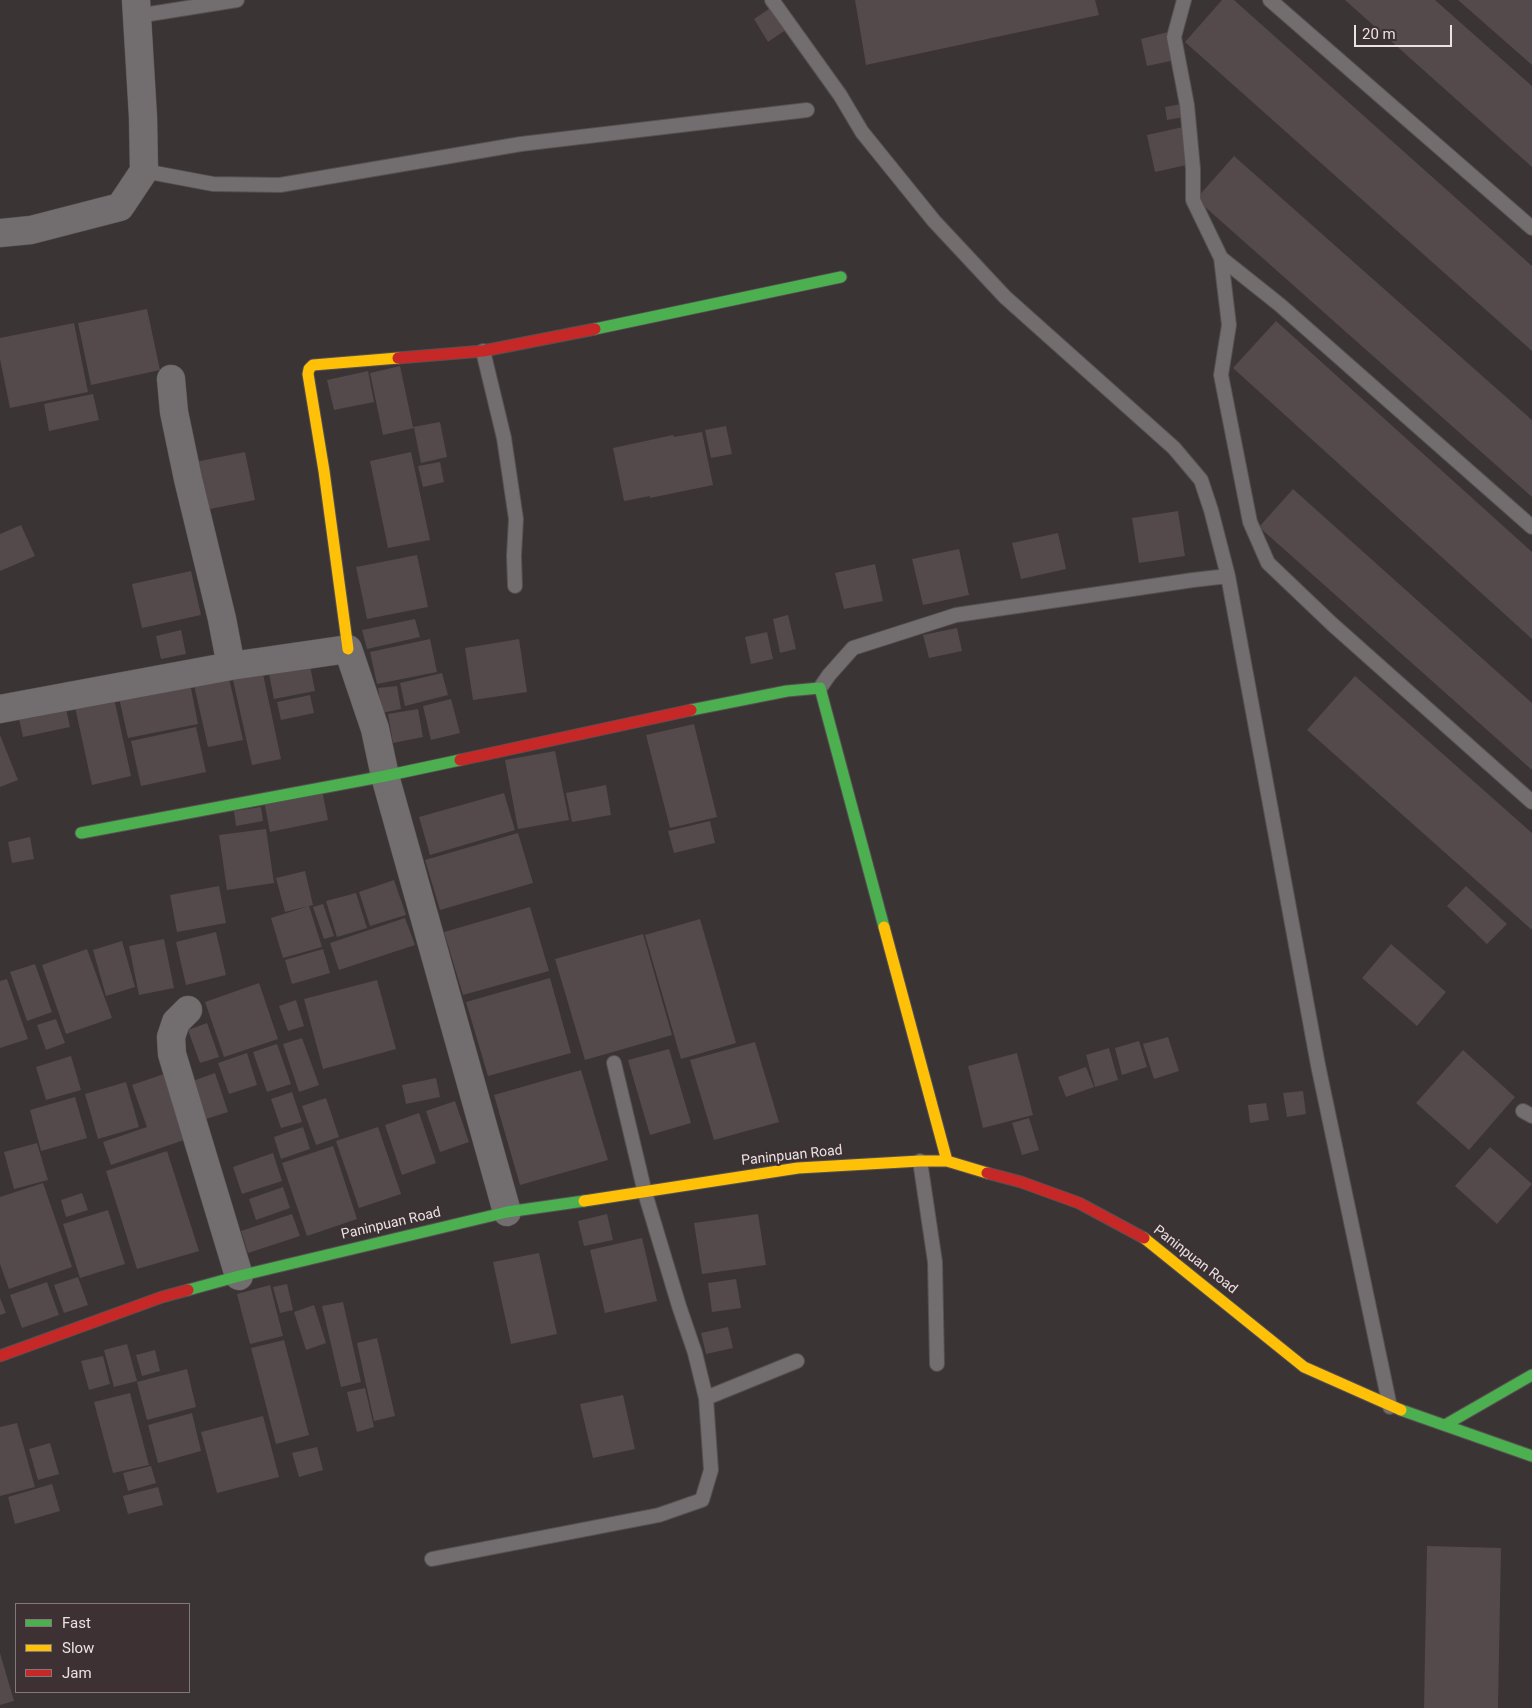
<!DOCTYPE html>
<style>
body{margin:0}
#map{position:relative;width:1532px;height:1708px;overflow:hidden;background:#3a3435;font-family:Roboto,sans-serif}
canvas{display:block}
.legend{position:absolute;left:15px;top:1603px;width:175px;height:90px;box-sizing:border-box;background:#3d3133;border:1px solid #827879;margin:0;padding:6px 9px;list-style:none;font-size:15px;color:#eae2e3}
.legend li{display:flex;align-items:center;gap:10px;height:25px}
.legend b{width:25px;border:1px solid #827879}
.scale{position:absolute;left:1354px;top:25px;width:98px;height:22px;box-sizing:border-box;border:2px solid #eae2e3;border-top:0;padding-left:6px;font-size:15px;line-height:18px;white-space:nowrap;color:#eae2e3;-webkit-text-stroke:4px #3d3133;paint-order:stroke}
</style>
<div id="map">
<canvas width="1532" height="1708"></canvas>
<ul class="legend">
<li><b style="height:6px;background:#4caf50"></b>Fast</li>
<li><b style="height:6px;background:#ffc107"></b>Slow</li>
<li><b style="height:6px;background:#c62828"></b>Jam</li>
</ul>
<div class="scale">20 m</div>
</div>
<script>
const g = document.querySelector('canvas').getContext('2d');
g.lineJoin = 'round';
function fill(path, color) {
  g.fillStyle = color;
  g.fill(path, 'evenodd');
}
function poly(rows) {
  const path = new Path2D();
  for (const r of rows) {
    path.moveTo(r[0], r[1]);
    for (let i = 2; i < r.length; i += 2) path.lineTo(r[i], r[i + 1]);
  }
  return path;
}
function strokePath(path, color, width, dash) {
  g.strokeStyle = color;
  g.lineWidth = width;
  g.lineCap = dash ? 'butt' : 'round';
  g.setLineDash(dash || []);
  g.stroke(path);
}
function label(font, color, halo, rows, align = 'center') {
  g.font = font + ' Roboto,sans-serif';
  g.lineWidth = 4.5;
  g.setLineDash([]);
  g.textBaseline = 'middle';
  g.strokeStyle = halo;
  g.fillStyle = color;
  for (const [text, x, y, turn = 0] of rows) {
    g.save();
    g.translate(x, y);
    g.rotate((+turn || 0) * Math.PI / 180);
    g.textAlign = isNaN(turn) ? turn : align;
    if (halo) g.strokeText(text, 0, 0);
    g.fillText(text, 0, 0);
    g.restore();
  }
}
fill(poly([
 [855,0,1095,0,1099,15,866,65],
 [1222,0,1234,0,1532,266,1532,351,1185,42],
 [1345,0,1435,0,1532,86,1532,167],
 [1458,0,1532,0,1532,65],
 [772,7,787,29,768,42,754,19],
 [1168,32,1175,60,1147,66,1141,39],
 [1181,104,1184,117,1167,120,1165,107],
 [1183,127,1191,164,1155,172,1147,135],
 [1234,156,1532,420,1532,497,1196,199],
 [147,309,160,370,91,385,78,323],
 [1276,321,1532,552,1532,639,1233,368],
 [74,323,88,392,10,408,0,359,0,338],
 [400,366,413,427,440,422,447,457,421,463,414,428,383,435,370,373],
 [368,371,374,402,334,410,327,380],
 [93,394,99,420,49,431,44,404],
 [726,426,732,454,711,458,705,430],
 [702,432,713,485,650,498,650,496,624,501,613,448,673,435,674,437],
 [245,452,255,500,205,510,195,462],
 [411,452,430,540,388,548,370,461],
 [440,462,444,482,423,487,418,466],
 [1293,489,1532,703,1532,770,1259,527],
 [1178,511,1185,556,1139,563,1132,518],
 [21,525,35,556,0,571,0,534],
 [1058,533,1066,569,1021,579,1012,543],
 [959,549,969,595,923,605,912,559],
 [417,555,428,607,367,619,356,567],
 [875,564,883,601,844,609,835,573],
 [191,571,201,615,142,628,132,584],
 [788,615,796,649,780,653,773,619],
 [415,619,420,637,367,649,362,630],
 [957,628,962,651,929,658,923,635],
 [181,630,186,654,161,659,156,636],
 [767,632,773,659,751,664,745,637],
 [430,639,437,672,377,684,370,652],
 [519,639,527,692,473,700,465,648],
 [310,666,315,691,274,699,269,674],
 [442,673,448,695,405,706,400,683],
 [263,674,281,759,252,765,233,680],
 [1355,676,1532,833,1532,930,1307,730],
 [229,678,243,740,208,747,194,685],
 [190,683,198,724,128,738,119,698],
 [397,686,401,709,382,713,378,688],
 [310,695,314,713,281,720,277,702],
 [114,698,131,776,92,785,75,707],
 [451,699,460,733,431,740,423,706],
 [65,704,70,727,23,737,18,714],
 [418,709,423,737,393,743,388,714],
 [694,724,717,817,670,828,646,735],
 [196,727,206,772,141,786,131,741],
 [0,735,18,780,0,787],
 [555,751,569,820,518,829,505,760],
 [606,785,611,815,572,822,566,793],
 [322,790,328,820,270,832,264,801],
 [504,793,515,830,430,855,419,817],
 [261,807,263,821,236,826,234,811],
 [710,821,715,843,674,853,668,831],
 [266,829,274,883,227,890,219,835],
 [518,833,533,883,440,910,425,860],
 [30,837,34,859,12,863,8,842],
 [305,871,313,905,285,912,276,878],
 [394,880,406,915,370,926,359,892],
 [219,886,226,923,177,932,170,895],
 [1466,886,1507,924,1487,944,1447,906],
 [356,893,367,928,337,937,326,901],
 [323,904,334,936,324,939,313,907],
 [309,906,322,947,283,958,271,918],
 [530,907,549,971,463,995,444,932],
 [405,918,415,945,339,970,330,943],
 [700,919,736,1043,681,1059,645,935],
 [216,932,226,975,186,985,176,942],
 [643,934,672,1035,585,1060,555,959],
 [164,939,174,988,139,995,129,946],
 [122,941,135,987,106,996,93,950],
 [1391,944,1446,992,1417,1026,1362,978],
 [87,949,112,1018,66,1034,42,965],
 [323,949,330,973,292,984,285,960],
 [35,964,52,1012,27,1021,10,972],
 [550,978,571,1053,488,1076,466,1002],
 [7,979,28,1039,0,1048,0,981],
 [377,980,396,1049,323,1069,304,999],
 [259,983,278,1039,224,1057,205,1002],
 [296,1000,304,1026,288,1031,279,1006],
 [56,1019,65,1043,46,1050,37,1025],
 [207,1023,219,1057,200,1063,188,1030],
 [1168,1037,1179,1071,1154,1079,1143,1044],
 [302,1038,319,1085,299,1092,283,1044],
 [1139,1041,1147,1067,1122,1075,1115,1048],
 [755,1042,779,1122,714,1140,690,1060],
 [277,1044,291,1084,267,1092,253,1052],
 [1109,1048,1118,1080,1095,1087,1086,1055],
 [669,1049,691,1123,650,1135,628,1060],
 [1463,1050,1515,1097,1469,1150,1416,1103],
 [247,1053,257,1085,229,1094,218,1063],
 [1017,1053,1033,1115,983,1128,968,1066],
 [71,1056,81,1090,46,1100,36,1067],
 [1086,1067,1094,1087,1066,1097,1058,1077],
 [581,1070,608,1160,520,1185,494,1095],
 [215,1073,228,1112,200,1121,187,1083],
 [164,1074,187,1139,111,1165,103,1142,147,1127,132,1085],
 [436,1078,440,1097,406,1104,402,1085],
 [126,1082,139,1127,98,1139,85,1094],
 [1303,1091,1306,1114,1287,1117,1283,1093],
 [292,1092,302,1122,281,1128,271,1099],
 [75,1097,87,1138,41,1151,30,1110],
 [326,1098,339,1137,316,1145,302,1106],
 [455,1101,469,1142,440,1152,426,1111],
 [1266,1103,1269,1120,1250,1123,1248,1105],
 [419,1113,436,1163,402,1175,385,1125],
 [1029,1118,1039,1150,1022,1155,1012,1123],
 [303,1127,310,1149,281,1159,274,1137],
 [378,1127,401,1194,359,1208,336,1141],
 [37,1143,48,1180,14,1189,4,1152],
 [333,1146,357,1219,307,1236,282,1163],
 [1490,1147,1532,1184,1497,1224,1455,1186],
 [167,1151,199,1251,137,1269,106,1171],
 [273,1153,282,1181,242,1194,233,1167],
 [43,1183,72,1267,9,1289,0,1264,0,1197],
 [283,1187,290,1208,256,1220,249,1199],
 [82,1193,88,1210,66,1217,61,1200],
 [108,1210,125,1264,80,1278,63,1224],
 [292,1214,300,1236,248,1253,241,1231],
 [607,1214,613,1240,584,1246,578,1221],
 [758,1214,766,1265,702,1274,694,1223],
 [642,1238,657,1301,605,1313,590,1250],
 [539,1253,557,1334,511,1344,493,1262],
 [78,1277,88,1305,64,1313,54,1285],
 [736,1279,741,1308,712,1312,708,1283],
 [47,1282,59,1315,22,1328,10,1295],
 [287,1284,293,1310,280,1313,273,1287],
 [270,1285,283,1336,250,1344,237,1294],
 [0,1298,6,1313,0,1315],
 [343,1302,361,1382,341,1387,322,1306],
 [314,1305,326,1343,306,1350,294,1312],
 [728,1327,733,1348,706,1354,701,1333],
 [377,1338,395,1416,374,1421,357,1343],
 [284,1340,309,1435,276,1444,251,1348],
 [127,1344,137,1381,114,1387,104,1350],
 [155,1350,160,1371,142,1376,136,1355],
 [103,1356,110,1384,89,1390,81,1361],
 [187,1369,196,1407,147,1420,137,1382],
 [365,1388,374,1427,357,1432,347,1392],
 [130,1393,149,1465,113,1473,94,1402],
 [623,1395,635,1449,593,1458,580,1404],
 [192,1413,201,1451,158,1463,148,1425],
 [263,1416,279,1477,217,1493,201,1432],
 [17,1423,35,1487,0,1496,0,1427],
 [50,1443,59,1474,38,1480,29,1449],
 [317,1447,323,1470,299,1477,292,1453],
 [151,1466,156,1483,128,1491,123,1473],
 [52,1484,60,1511,15,1524,8,1497],
 [158,1487,163,1505,128,1514,123,1496],
 [1427,1546,1501,1548,1498,1708,1424,1708],
 [0,1653,14,1701,0,1705]
]), '#54494b');
const lane = poly([
 [772,0,840,95,862,132,934,221,1005,297,1174,448,1201,480,1211,510,1228,576,1318,1065,1390,1407],
 [1184,0,1174,37,1187,105,1193,169,1193,200,1221,258],
 [1270,0,1532,228],
 [137,16,237,0],
 [144,171,213,184,280,185,521,144,807,110],
 [483,351,504,438,516,519,514,556,515,586],
 [1532,527,1280,305,1221,258,1229,325,1221,375,1250,522,1268,563,1332,624,1532,802],
 [820,688,829,675,853,648,956,615,1193,580,1228,576],
 [1523,1111,1532,1116],
 [920,1161,935,1262,937,1364],
 [706,1398,797,1361],
 [432,1559,659,1515,702,1500,711,1470,706,1398,695,1353,679,1306,645,1193,614,1063]
]);
const street = poly([
 [0,233,31,230,120,207,144,171,143,117,136,0],
 [171,379,174,412,188,479,222,619,231,666],
 [0,709,231,666,348,649,375,729,385,776,507,1212],
 [188,1010,176,1022,171,1037,172,1054,239,1276]
]);
const fast = poly([
 [595,329,841,277],
 [691,710,787,691,820,688,884,927],
 [81,833,385,776,460,760],
 [188,1290,239,1276,507,1212,584,1201],
 [1401,1410,1532,1456],
 [1445,1425,1532,1375]
]);
const slow = poly([
 [348,649,324,471,308,374,309,369,313,365,398,358],
 [884,927,947,1161],
 [584,1201,798,1168,920,1161,947,1161,987,1173],
 [1144,1238,1304,1367,1401,1410]
]);
const jam = poly([
 [398,358,483,351,595,329],
 [460,760,691,710],
 [987,1173,1021,1182,1079,1203,1144,1238],
 [0,1356,162,1297,188,1290]
]);
strokePath(lane, '#565051', 16);
strokePath(street, '#565051', 29);
strokePath(fast, '#565051', 13);
strokePath(slow, '#565051', 13);
strokePath(jam, '#565051', 13);
strokePath(lane, '#726d6e', 14);
strokePath(street, '#726d6e', 28);
strokePath(fast, '#4caf50', 11);
strokePath(slow, '#ffc107', 11);
strokePath(jam, '#c62828', 11);
label('14px', '#eae2e3', '#3d3133', [
 ["Paninpuan Road",792,1156,-6],
 ["Paninpuan Road",391,1224,-13],
 ["Paninpuan Road",1195,1260,38]
]);
</script>
